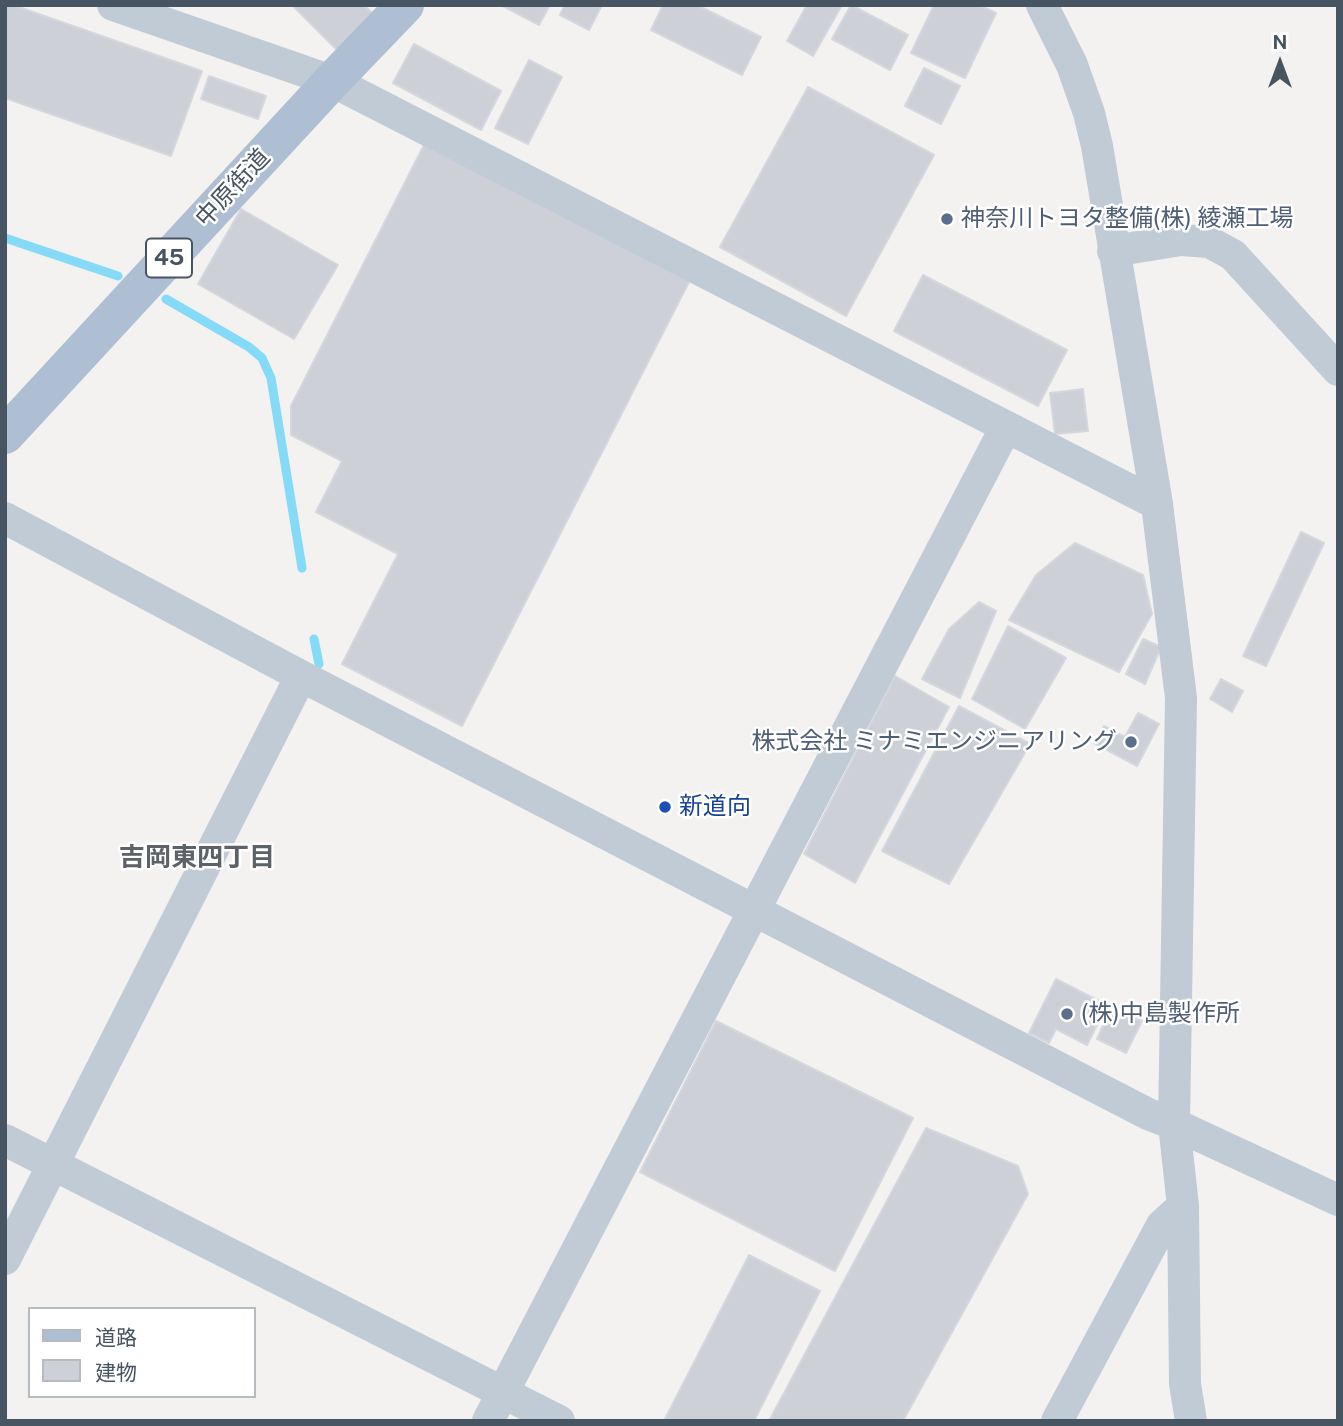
<!DOCTYPE html>
<meta charset="utf-8">
<style>
body{margin:0}
#map{position:relative;width:1343px;height:1426px;overflow:hidden;background:#f4f2f1;font-family:"Public Sans","Noto Sans JP",sans-serif}
canvas{display:block}
.frame{position:absolute;inset:0;border:7px solid #475462;pointer-events:none}
.legend{position:absolute;left:28px;top:1307px;width:228px;height:91px;box-sizing:border-box;background:#fff;border:2px solid #b5bbc0;margin:0;padding:9px 12px;list-style:none;font-size:21px;color:#475462}
.legend li{display:flex;align-items:center;gap:14px;height:35px}
.legend b{width:35px;border:2px solid #b5bbc0}
.north{position:absolute;left:1245px;top:28px;width:70px;height:70px;-webkit-text-stroke:5px #fff;paint-order:stroke;rotate:0deg;font-size:19px;font-weight:700;line-height:28px;text-align:center;color:#475462}
.north::after{content:'';display:block;margin:auto;width:24px;height:32px;background:#475462;clip-path:polygon(50% 0,100% 100%,50% 72%,0 100%)}
</style>
<div id="map">
<canvas width="1343" height="1426"></canvas>
<div class="frame"></div>
<ul class="legend">
<li><b style="height:9px;background:#afbfd3"></b>道路</li>
<li><b style="height:19px;background:#cdd0d7"></b>建物</li>
</ul>
<div class="north">N</div>
</div>
<script>
const g = document.querySelector('canvas').getContext('2d');
g.lineJoin = 'round';
function poly(rows) {
  const path = new Path2D();
  for (const r of rows) {
    path.moveTo(r[0], r[1]);
    for (let i = 2; i < r.length; i += 2) path.lineTo(r[i], r[i + 1]);
  }
  return path;
}
function strokePath(path, color, width, dash) {
  g.strokeStyle = color;
  g.lineWidth = width;
  g.lineCap = dash ? 'butt' : 'round';
  g.setLineDash(dash || []);
  g.stroke(path);
}
function fill(path, color) {
  g.fillStyle = color;
  g.fill(path, 'evenodd');
}
function label(font, color, halo, rows, align = 'center') {
  g.font = font + ' "Public Sans","Noto Sans JP",sans-serif';
  g.lineWidth = 5;
  g.setLineDash([]);
  g.textBaseline = 'middle';
  g.strokeStyle = halo;
  g.fillStyle = color;
  for (const [text, x, y, turn = 0] of rows) {
    g.save();
    g.translate(x, y);
    g.rotate((+turn || 0) * Math.PI / 180);
    g.textAlign = isNaN(turn) ? turn : align;
    if (halo) g.strokeText(text, 0, 0);
    g.fillText(text, 0, 0);
    g.restore();
  }
}
strokePath(poly([
 [5,238,118,276],
 [166,299,249,347,262,358,271,378,302,568],
 [314,639,319,664]
]), '#85daf7', 9);
const building = poly([
 [5,5,13,5,202,71,171,156,5,98,5,5],
 [292,5,364,5,374,15,338,51,292,5],
 [501,5,550,5,539,25,501,5],
 [565,5,602,5,589,30,560,15,565,5],
 [663,5,697,5,761,37,742,75,651,30,663,5],
 [807,5,842,5,813,56,787,41,807,5],
 [851,5,908,35,890,70,832,39,851,5],
 [934,5,979,5,996,13,965,78,911,53,934,5],
 [414,44,501,91,481,130,393,83,414,44],
 [529,60,562,77,528,144,495,128,529,60],
 [924,68,960,86,941,124,905,106,924,68],
 [209,76,266,96,258,119,201,99,209,76],
 [808,87,934,155,846,316,720,247,808,87],
 [424,145,690,280,462,726,342,664,398,554,316,512,342,461,291,435,291,406,424,145],
 [241,209,338,265,294,339,198,284,241,209],
 [923,275,1067,350,1038,406,894,331,923,275],
 [1083,389,1088,431,1055,434,1050,393,1083,389],
 [1301,532,1324,543,1266,666,1243,656,1301,532],
 [1075,543,1143,575,1152,614,1119,672,1009,620,1036,575,1075,543],
 [979,602,996,611,960,698,922,679,949,629,979,602],
 [1008,626,1066,658,1025,729,972,699,1008,626],
 [1143,639,1161,647,1145,684,1126,674,1143,639],
 [895,676,949,707,855,883,804,854,895,676],
 [1221,679,1243,691,1232,712,1210,699,1221,679],
 [959,706,1030,744,949,884,882,851,959,706],
 [1138,713,1159,724,1137,766,1094,743,1104,726,1125,737,1138,713],
 [1056,979,1107,1005,1087,1045,1056,1029,1049,1043,1029,1033,1056,979],
 [1112,1006,1142,1021,1126,1053,1097,1039,1112,1006],
 [716,1021,913,1118,835,1271,640,1172,716,1021],
 [926,1128,1018,1166,1028,1194,903,1421,769,1421,926,1128],
 [749,1255,820,1291,754,1421,668,1421,665,1419,749,1255]
]);
fill(building, '#cdd0d7');
strokePath(building, '#d5d7de', 2);
strokePath(poly([
 [113,5,332,81,1157,504],
 [1042,5,1072,65,1089,113,1097,146,1157,504,1181,698,1174,1124,1183,1206,1185,1384,1191,1421],
 [1113,251,1181,240,1209,242,1233,255,1338,370],
 [5,518,301,676,1148,1114,1174,1124,1338,1200],
 [5,1140,559,1421],
 [5,1259,301,676],
 [488,1421,1006,427],
 [1057,1421,1162,1225,1183,1206]
]), '#c1cbd5', 32);
strokePath(poly([
 [5,435,332,81,405,5]
]), '#afbfd3', 38);
for (const [x, y, r, color] of [
 [947,219,7,"#5c6f8a"],
 [1131,742,7,"#5c6f8a"],
 [665,807,7,"#1a4fb4"],
 [1067,1014,7,"#5c6f8a"]
]) {
  const dot = new Path2D();
  dot.arc(x, y, r, 0, 2 * Math.PI);
  g.fillStyle = color;
  g.fill(dot);
  strokePath(dot, '#fff', 2.5);
}
for (const [x, y, w] of [
 [169,258,46]
]) {
  const box = new Path2D();
  box.roundRect(x - w / 2, y - 19.5, w, 39, 5);
  g.fillStyle = '#fff';
  g.fill(box);
  strokePath(box, '#475462', 2);
}
label('bold 23px', '#475462', null, [
 ["45",169,258]
]);
label('24px', '#475462', '#fff', [
 ["中原街道",233,188,-47]
]);
label('24px', '#4e5e75', '#fff', [
 ["神奈川トヨタ整備(株) 綾瀬工場",961,219],
 ["株式会社 ミナミエンジニアリング",1117,742,"right"],
 ["(株)中島製作所",1081,1014]
], 'left');
label('24px', '#164399', '#fff', [
 ["新道向",679,807]
], 'left');
label('bold 26px', '#5d6168', '#fff', [
 ["吉岡東四丁目",197,858]
]);
</script>
